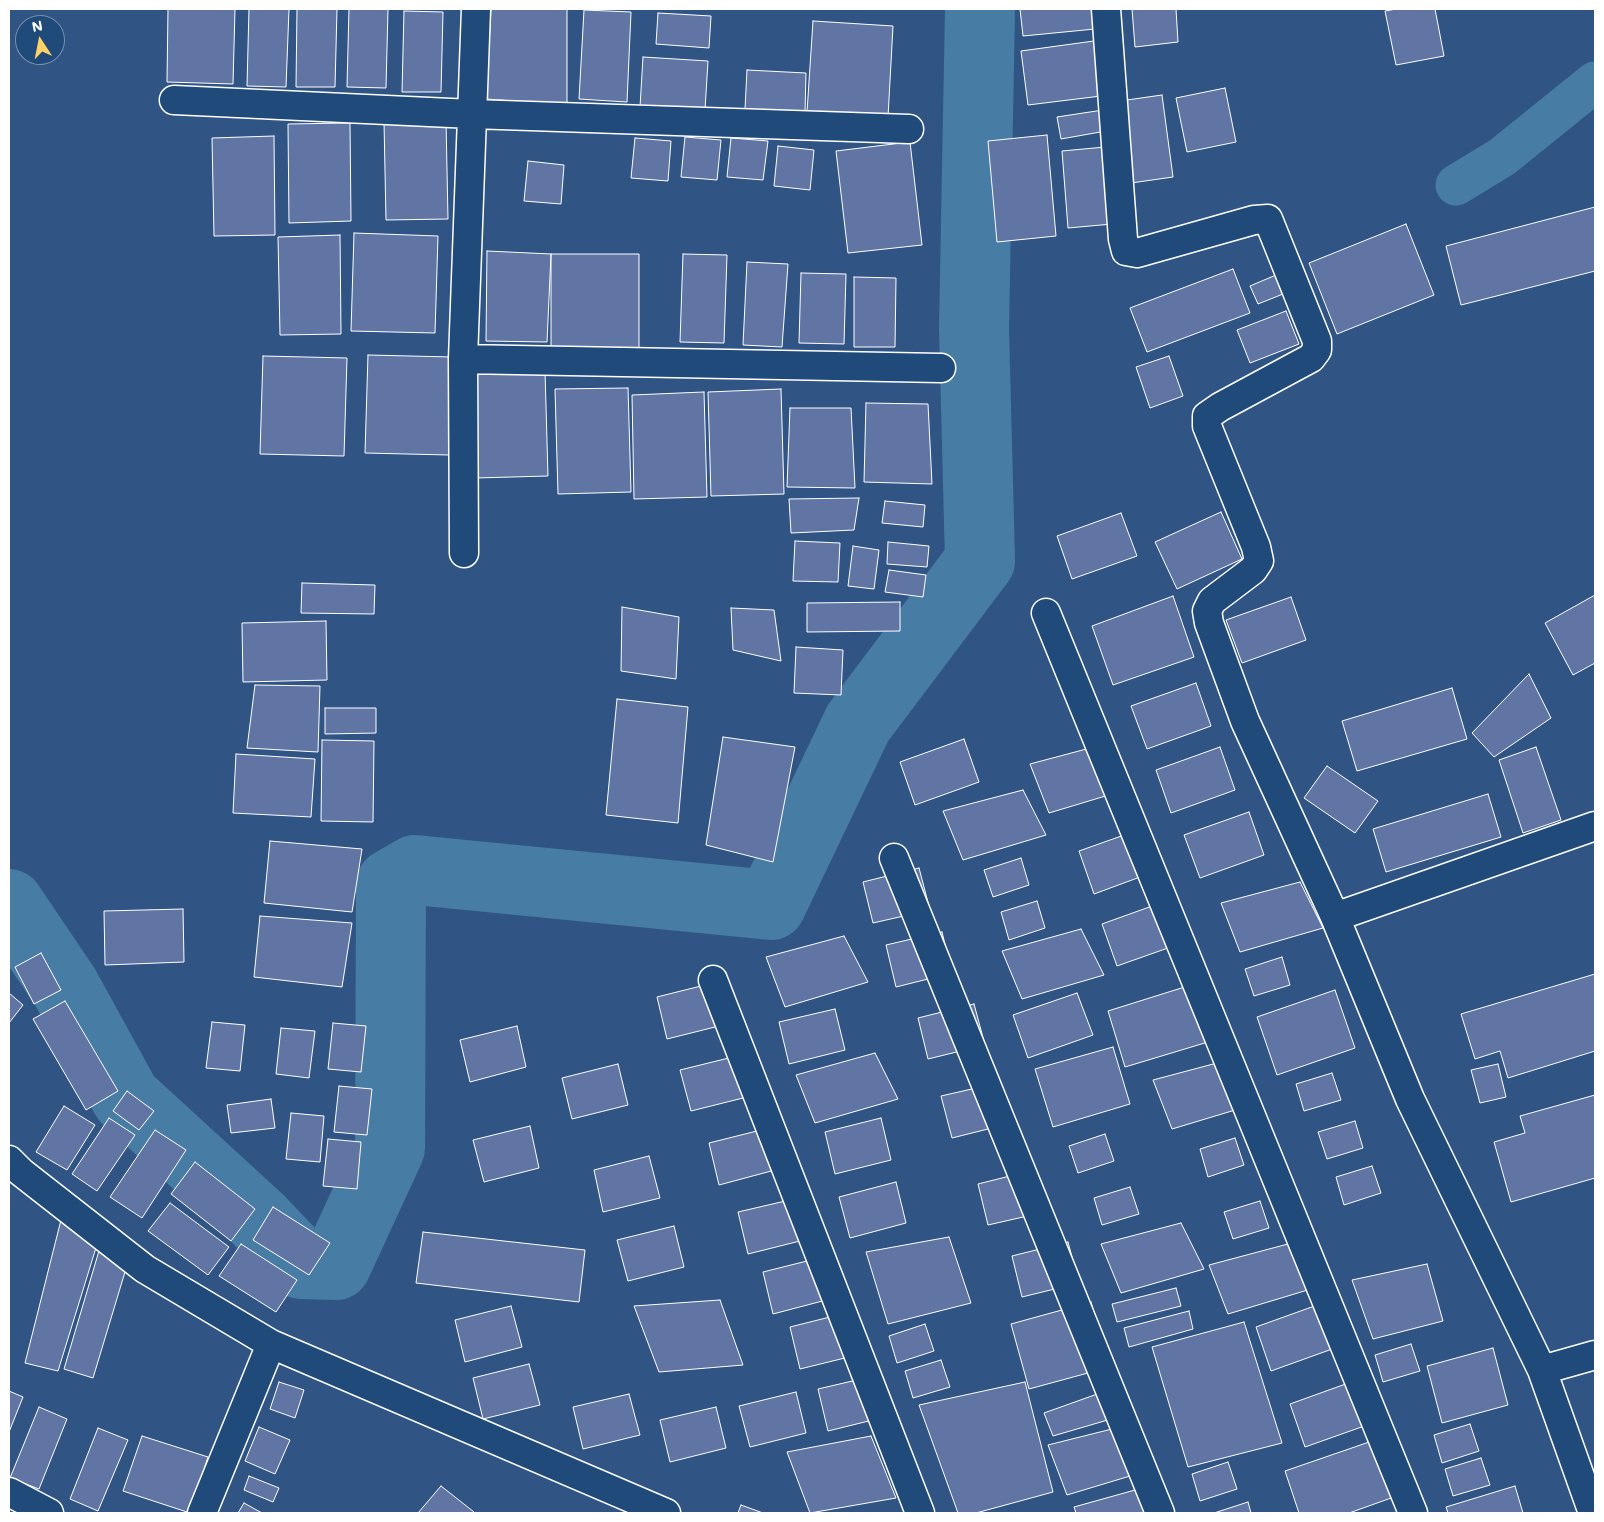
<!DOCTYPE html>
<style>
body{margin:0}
#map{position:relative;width:1604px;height:1522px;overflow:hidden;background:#305585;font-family:Mali,sans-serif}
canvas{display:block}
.frame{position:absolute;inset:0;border:10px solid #fff;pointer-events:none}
.north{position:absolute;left:15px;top:15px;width:50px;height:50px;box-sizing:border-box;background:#1f4a7a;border:1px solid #7992af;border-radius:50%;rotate:349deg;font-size:14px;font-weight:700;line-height:20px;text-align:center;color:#fff}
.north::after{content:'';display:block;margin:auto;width:18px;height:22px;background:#ffd166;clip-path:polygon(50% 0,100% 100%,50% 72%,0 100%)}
</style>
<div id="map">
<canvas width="1604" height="1522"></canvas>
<div class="frame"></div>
<div class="north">N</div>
</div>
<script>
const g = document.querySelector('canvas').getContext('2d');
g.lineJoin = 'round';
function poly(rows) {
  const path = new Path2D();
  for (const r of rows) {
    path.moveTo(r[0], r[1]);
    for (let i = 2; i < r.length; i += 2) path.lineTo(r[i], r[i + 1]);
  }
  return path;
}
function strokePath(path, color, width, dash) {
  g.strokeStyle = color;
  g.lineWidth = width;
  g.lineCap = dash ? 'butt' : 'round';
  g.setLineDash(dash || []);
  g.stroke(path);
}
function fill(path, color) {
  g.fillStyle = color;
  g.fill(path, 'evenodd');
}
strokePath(poly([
 [1456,185,1502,157,1595,82]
]), '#477ca4', 41);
strokePath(poly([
 [9,904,65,987,126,1098,258,1219,301,1264,336,1265,390,1148,391,884,415,870,771,905,858,723,980,561,974,329,980,9]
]), '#477ca4', 70);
const building = poly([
 [168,9,235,9,233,84,167,82,168,9],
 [249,9,289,9,286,87,247,86,249,9],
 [297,9,337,9,335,87,296,87,297,9],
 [349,9,388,9,386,88,347,87,349,9],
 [491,9,567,9,567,105,486,99,491,9],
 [1020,9,1095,9,1095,29,1023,36,1020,9],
 [1132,9,1176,9,1178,42,1135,47,1132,9],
 [1397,9,1435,9,1444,56,1396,65,1385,11,1397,9],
 [584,10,631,12,627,102,579,99,584,10],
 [404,11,443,12,441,92,402,92,404,11],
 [658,13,711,16,709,48,656,44,658,13],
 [813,21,893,26,888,117,807,112,813,21],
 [1094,41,1101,96,1028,105,1021,51,1094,41],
 [643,57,708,61,705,110,640,107,643,57],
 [747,70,806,73,805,112,745,109,747,70],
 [1225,88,1236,142,1187,152,1176,98,1225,88],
 [1162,95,1173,177,1131,183,1120,101,1162,95],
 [1103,110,1106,131,1061,139,1057,117,1103,110],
 [446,120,448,219,386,220,384,122,446,120],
 [350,123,351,221,289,223,288,124,350,123],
 [1047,135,1056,236,997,242,988,141,1047,135],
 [274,136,275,235,214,236,212,138,274,136],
 [685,137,721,140,717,180,681,177,685,137],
 [635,138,671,141,668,181,631,178,635,138],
 [731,138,768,141,763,180,727,177,731,138],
 [910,142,922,245,848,253,836,151,910,142],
 [778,146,814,150,810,190,774,186,778,146],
 [1105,147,1112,224,1068,228,1062,151,1105,147],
 [528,161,564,165,561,204,524,201,528,161],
 [1595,207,1595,271,1461,305,1446,246,1595,207],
 [1406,224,1434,295,1337,334,1309,263,1406,224],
 [354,233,438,236,435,333,351,331,354,233],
 [340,235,341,334,280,335,278,237,340,235],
 [487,251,551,254,547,342,486,341,487,251],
 [551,254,639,254,639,353,551,353,551,254],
 [683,254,727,255,724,343,680,342,683,254],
 [747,262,788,264,782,347,743,345,747,262],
 [1233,269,1250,313,1147,352,1130,308,1233,269],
 [801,273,846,274,844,344,799,343,801,273],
 [1276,275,1283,294,1258,304,1250,286,1276,275],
 [854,277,896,278,895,347,854,347,854,277],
 [1286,311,1299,344,1250,363,1237,330,1286,311],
 [368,355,452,357,449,455,365,453,368,355],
 [263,356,347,358,344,456,260,454,263,356],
 [1169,356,1183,396,1150,408,1136,367,1169,356],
 [545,371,548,476,475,478,472,374,545,371],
 [628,388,631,492,558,494,555,389,628,388],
 [781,389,784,494,711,496,708,392,781,389],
 [704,392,707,497,634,499,632,395,704,392],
 [866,403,928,404,932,484,864,482,866,403],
 [790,408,851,408,855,488,787,487,790,408],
 [859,498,854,530,791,533,789,499,859,498],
 [885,501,925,505,923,527,882,523,885,501],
 [1221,512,1242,559,1177,589,1155,542,1221,512],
 [1121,513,1137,556,1072,579,1057,536,1121,513],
 [795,541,840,543,838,582,793,581,795,541],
 [888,542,929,546,927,567,887,564,888,542],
 [853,546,879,550,874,589,848,586,853,546],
 [889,570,926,575,923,597,885,592,889,570],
 [302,583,375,585,374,614,301,613,302,583],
 [1595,595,1595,663,1573,675,1545,623,1595,595],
 [1173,596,1194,657,1113,685,1092,626,1173,596],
 [1291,597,1306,640,1242,663,1226,620,1291,597],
 [900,602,900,631,807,632,807,603,900,602],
 [622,607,679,617,676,679,621,671,622,607],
 [731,608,774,610,781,661,733,650,731,608],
 [326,621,327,680,243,682,242,623,326,621],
 [796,647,843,650,841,695,794,693,796,647],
 [1529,674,1551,718,1494,757,1472,733,1529,674],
 [1196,683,1211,726,1147,749,1131,706,1196,683],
 [255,685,320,686,318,752,247,748,255,685],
 [1452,688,1467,739,1357,771,1342,721,1452,688],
 [617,699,688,707,678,823,606,815,617,699],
 [325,708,376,708,376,733,325,734,325,708],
 [723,737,795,747,773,862,706,845,723,737],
 [964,739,979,782,915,805,900,762,964,739],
 [322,740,374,741,373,822,321,821,322,740],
 [1109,743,1132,788,1049,813,1030,764,1109,743],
 [1220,747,1235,790,1171,813,1156,770,1220,747],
 [1536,747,1561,820,1523,833,1499,760,1536,747],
 [236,754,315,759,311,817,233,813,236,754],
 [1327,766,1378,801,1355,833,1304,798,1327,766],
 [1023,790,1046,835,963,860,943,811,1023,790],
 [1488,794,1501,837,1386,872,1373,829,1488,794],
 [1249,812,1264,855,1200,878,1184,835,1249,812],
 [1144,828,1159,870,1094,894,1079,851,1144,828],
 [270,841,362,849,352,912,264,903,270,841],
 [1021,858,1029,885,993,897,984,870,1021,858],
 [919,868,930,910,873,923,863,882,919,868],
 [1300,882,1323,928,1240,952,1221,903,1300,882],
 [1037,901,1045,928,1009,940,1001,912,1037,901],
 [1166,901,1182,943,1117,966,1102,924,1166,901],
 [183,909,184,962,105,965,104,911,183,909],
 [260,916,352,923,342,987,254,977,260,916],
 [1081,929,1104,975,1022,999,1002,951,1081,929],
 [942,932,952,973,896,987,886,945,942,932],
 [844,936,868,982,785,1007,766,957,844,936],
 [41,953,61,990,34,1004,15,967,41,953],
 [1282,957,1290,985,1254,996,1245,969,1282,957],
 [1595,974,1595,1051,1508,1078,1500,1051,1475,1059,1461,1014,1595,974],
 [713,983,723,1025,667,1039,657,997,713,983],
 [1191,985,1208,1042,1125,1067,1108,1011,1191,985],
 [1335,990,1355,1048,1277,1075,1257,1017,1335,990],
 [9,993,23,1005,9,1023,9,993],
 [1077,993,1093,1035,1028,1058,1013,1015,1077,993],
 [65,1001,118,1091,86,1110,33,1019,65,1001],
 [974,1004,985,1045,928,1059,918,1018,974,1004],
 [835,1009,845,1050,789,1064,779,1022,835,1009],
 [212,1022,245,1025,240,1071,206,1068,212,1022],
 [333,1023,366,1026,361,1072,328,1069,333,1023],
 [517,1026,526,1067,470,1082,460,1040,517,1026],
 [281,1028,315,1031,309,1078,276,1074,281,1028],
 [1113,1047,1130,1104,1053,1127,1035,1069,1113,1047],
 [875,1053,898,1099,815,1123,796,1075,875,1053],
 [737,1056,747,1097,691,1111,680,1070,737,1056],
 [1232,1059,1255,1104,1172,1129,1153,1080,1232,1059],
 [618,1064,628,1105,572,1119,562,1078,618,1064],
 [1498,1064,1506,1097,1480,1103,1471,1070,1498,1064],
 [1332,1073,1341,1100,1304,1111,1296,1084,1332,1073],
 [998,1083,1008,1124,952,1138,941,1096,998,1083],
 [339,1086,372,1089,367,1135,334,1132,339,1086],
 [127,1091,154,1111,139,1130,113,1111,127,1091],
 [1595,1095,1595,1178,1511,1202,1494,1142,1525,1133,1520,1116,1595,1095],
 [271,1099,275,1128,231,1133,227,1105,271,1099],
 [64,1106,95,1125,67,1170,36,1152,64,1106],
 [291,1113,324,1116,320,1162,286,1159,291,1113],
 [109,1118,135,1135,97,1191,72,1174,109,1118],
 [881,1118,891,1160,835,1174,825,1132,881,1118],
 [1355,1121,1363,1148,1327,1159,1318,1132,1355,1121],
 [530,1126,539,1168,484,1182,473,1140,530,1126],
 [765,1129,775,1170,719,1185,709,1143,765,1129],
 [155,1130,186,1150,142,1218,110,1197,155,1130],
 [1105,1134,1114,1161,1078,1173,1069,1146,1105,1134],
 [1235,1138,1244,1165,1208,1177,1200,1149,1235,1138],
 [328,1139,361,1142,357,1189,323,1186,328,1139],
 [649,1156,660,1198,603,1212,594,1170,649,1156],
 [195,1162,255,1209,231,1241,171,1194,195,1162],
 [1372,1166,1381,1193,1344,1205,1336,1177,1372,1166],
 [1034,1170,1045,1212,988,1225,978,1184,1034,1170],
 [896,1182,906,1223,850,1238,839,1197,896,1182],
 [1130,1187,1139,1214,1102,1225,1094,1198,1130,1187],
 [794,1199,804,1240,748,1254,738,1212,794,1199],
 [1260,1201,1269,1228,1233,1239,1224,1212,1260,1201],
 [170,1203,229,1247,208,1275,148,1231,170,1203],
 [273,1207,330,1243,309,1275,253,1240,273,1207],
 [63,1212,99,1238,58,1371,25,1363,63,1212],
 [1181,1223,1204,1269,1121,1293,1101,1244,1181,1223],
 [674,1226,684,1267,628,1281,617,1240,674,1226],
 [423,1232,585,1250,579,1302,416,1283,423,1232],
 [949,1237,971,1303,888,1324,866,1252,949,1237],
 [1068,1242,1079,1283,1022,1297,1012,1256,1068,1242],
 [101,1244,131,1252,93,1378,64,1369,101,1244],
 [241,1244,297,1280,276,1312,219,1276,241,1244],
 [1288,1244,1311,1289,1228,1314,1209,1265,1288,1244],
 [819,1258,830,1299,773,1314,763,1272,819,1258],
 [1427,1264,1443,1321,1373,1339,1352,1280,1427,1264],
 [1176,1288,1181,1306,1117,1322,1112,1304,1176,1288],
 [720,1300,743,1365,659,1372,634,1306,720,1300],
 [1091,1302,1110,1367,1029,1389,1011,1324,1091,1302],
 [1320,1304,1335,1348,1271,1371,1256,1327,1320,1304],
 [511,1306,522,1347,465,1362,455,1320,511,1306],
 [1189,1311,1193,1329,1129,1347,1124,1328,1189,1311],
 [846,1313,857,1355,800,1369,790,1327,846,1313],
 [1244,1322,1282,1443,1188,1467,1152,1347,1244,1322],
 [925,1324,934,1351,897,1363,889,1336,925,1324],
 [1411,1344,1420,1371,1383,1382,1375,1355,1411,1344],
 [1493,1348,1508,1405,1442,1423,1427,1366,1493,1348],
 [941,1360,950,1387,913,1398,905,1371,941,1360],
 [529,1364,540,1405,483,1419,473,1378,529,1364],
 [874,1376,885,1417,828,1431,818,1389,874,1376],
 [1354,1381,1370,1424,1305,1447,1290,1404,1354,1381],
 [279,1382,304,1390,295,1418,270,1409,279,1382],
 [1025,1382,1053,1492,976,1513,958,1513,919,1405,1025,1382],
 [1117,1387,1135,1412,1053,1436,1044,1413,1117,1387],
 [9,1391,23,1397,9,1432,9,1391],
 [796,1392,806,1433,750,1447,739,1406,796,1392],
 [629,1394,640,1435,583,1449,573,1407,629,1394],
 [39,1407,67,1419,39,1489,10,1478,39,1407],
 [716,1407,726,1448,670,1462,660,1420,716,1407],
 [1470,1424,1479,1451,1442,1463,1434,1435,1470,1424],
 [1128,1425,1150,1470,1067,1495,1048,1445,1128,1425],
 [259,1427,290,1440,275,1474,245,1461,259,1427],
 [98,1428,128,1440,98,1511,70,1499,98,1428],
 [142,1436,208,1457,190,1513,123,1491,142,1436],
 [871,1436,896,1498,810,1513,787,1452,871,1436],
 [1375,1440,1394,1497,1349,1513,1299,1513,1285,1471,1375,1440],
 [1481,1458,1490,1485,1453,1496,1445,1469,1481,1458],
 [1228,1462,1237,1489,1200,1501,1192,1474,1228,1462],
 [249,1476,279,1488,273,1502,244,1490,249,1476],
 [1153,1485,1167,1513,1076,1513,1074,1507,1153,1485],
 [441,1486,474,1512,473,1513,418,1513,441,1486],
 [1515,1486,1523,1513,1448,1513,1446,1507,1515,1486],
 [1248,1502,1251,1513,1214,1513,1248,1502],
 [244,1503,262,1513,238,1513,244,1503],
 [741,1505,763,1513,738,1513,741,1505]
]);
fill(building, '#6075a3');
strokePath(building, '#fff', 1);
const minor = poly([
 [476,9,463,359,941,368],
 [1106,9,1123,239,1126,251,1137,253,1254,220,1268,219,1317,341,1317,350,1311,358,1220,407,1207,416,1207,426,1256,547,1259,561,1253,570,1212,601,1207,611,1209,623,1245,721,1335,917,1410,1099,1542,1370,1593,1513],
 [174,100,472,114,909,129],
 [463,359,464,553],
 [1046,613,1413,1513],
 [894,858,1160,1513],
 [1335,917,1595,826],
 [713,980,920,1513],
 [9,1160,21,1172,145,1269,271,1344],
 [1542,1370,1595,1355],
 [9,1492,49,1513],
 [202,1513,271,1344,666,1513]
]);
strokePath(minor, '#fff', 31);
strokePath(minor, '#1f4a7a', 28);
</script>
